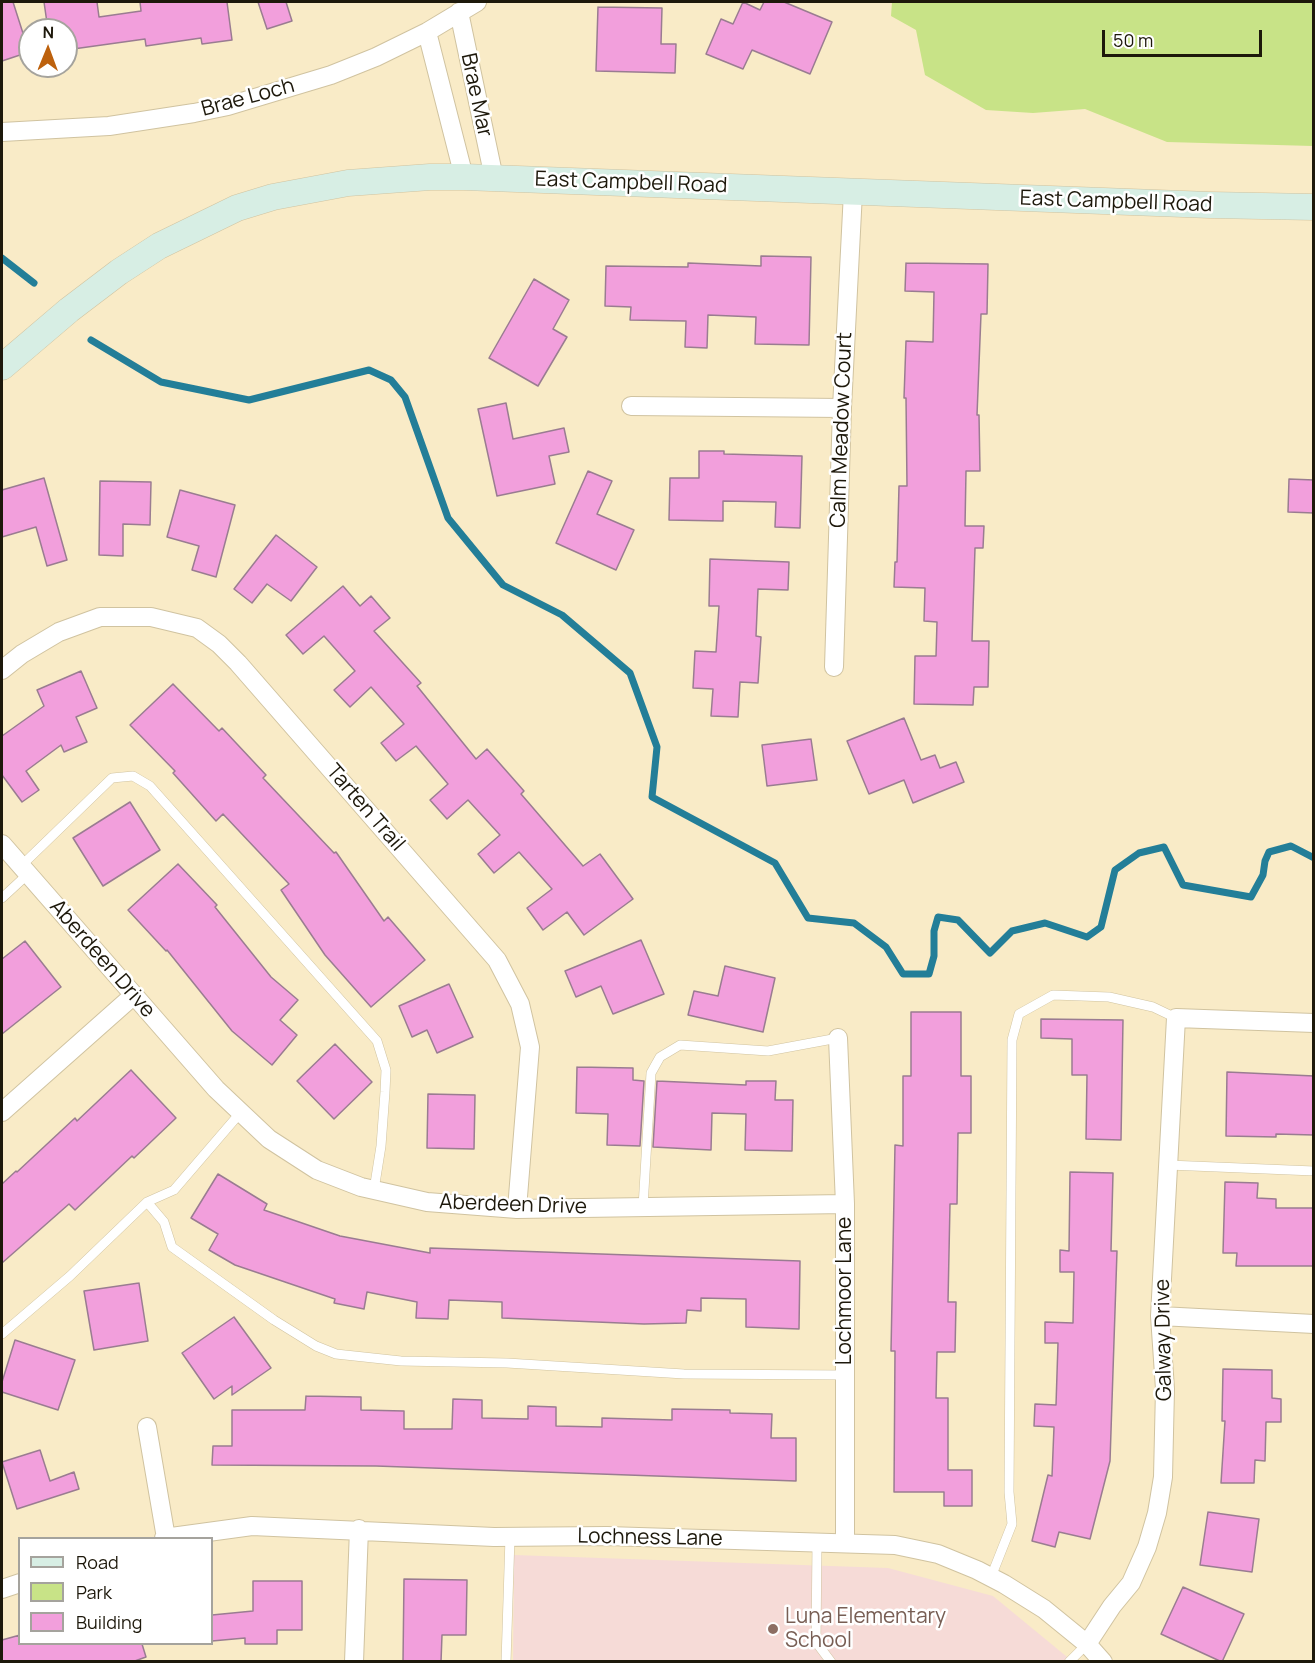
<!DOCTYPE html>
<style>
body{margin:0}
#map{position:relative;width:1315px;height:1663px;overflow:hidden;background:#f9ebc7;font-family:Manrope,sans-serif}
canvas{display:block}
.frame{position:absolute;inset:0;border:3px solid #1d180b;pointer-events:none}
.legend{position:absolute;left:18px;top:1537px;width:195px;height:108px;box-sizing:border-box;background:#fff;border:2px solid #a5a39d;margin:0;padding:8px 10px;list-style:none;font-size:18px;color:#1d180b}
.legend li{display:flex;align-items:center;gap:12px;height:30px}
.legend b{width:30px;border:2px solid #a5a39d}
.north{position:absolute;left:18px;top:18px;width:60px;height:60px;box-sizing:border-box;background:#fff;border:2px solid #a5a39d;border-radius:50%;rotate:1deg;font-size:16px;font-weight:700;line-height:24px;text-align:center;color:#1d180b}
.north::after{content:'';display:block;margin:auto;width:21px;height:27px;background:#bd610d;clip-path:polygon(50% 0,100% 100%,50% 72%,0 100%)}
.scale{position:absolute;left:1102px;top:30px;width:160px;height:27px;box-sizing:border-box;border:3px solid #1d180b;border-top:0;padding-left:8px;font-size:18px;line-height:21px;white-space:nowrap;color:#1d180b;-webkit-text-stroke:4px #fff;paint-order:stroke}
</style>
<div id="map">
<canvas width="1315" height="1663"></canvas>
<div class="frame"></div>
<ul class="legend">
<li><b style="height:8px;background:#d7eee4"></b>Road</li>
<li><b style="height:16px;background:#c8e387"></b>Park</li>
<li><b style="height:16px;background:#f29fdc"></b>Building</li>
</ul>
<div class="north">N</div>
<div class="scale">50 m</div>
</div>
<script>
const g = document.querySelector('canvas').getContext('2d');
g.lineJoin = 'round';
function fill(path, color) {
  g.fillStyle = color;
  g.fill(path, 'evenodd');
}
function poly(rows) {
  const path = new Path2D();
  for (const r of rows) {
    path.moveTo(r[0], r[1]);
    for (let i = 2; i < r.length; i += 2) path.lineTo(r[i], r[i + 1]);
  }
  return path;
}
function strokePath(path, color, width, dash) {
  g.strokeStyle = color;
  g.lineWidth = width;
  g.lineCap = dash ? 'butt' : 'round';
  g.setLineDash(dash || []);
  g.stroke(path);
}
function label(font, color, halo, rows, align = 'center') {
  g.font = font + ' Manrope,sans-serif';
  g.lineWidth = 5;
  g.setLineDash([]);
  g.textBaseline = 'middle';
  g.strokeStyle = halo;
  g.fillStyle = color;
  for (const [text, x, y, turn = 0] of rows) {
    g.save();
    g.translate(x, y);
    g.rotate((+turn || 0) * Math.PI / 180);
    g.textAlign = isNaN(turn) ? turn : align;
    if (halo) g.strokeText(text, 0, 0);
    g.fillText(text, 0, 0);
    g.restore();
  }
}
fill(poly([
 [514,1555,888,1568,993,1596,1072,1661,513,1662]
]), '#f6dbd7');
fill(poly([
 [892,2,1313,2,1313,146,1167,142,1085,109,1033,113,986,110,925,75,916,30,891,16]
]), '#c8e387');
strokePath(poly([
 [2,258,34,283],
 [91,340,161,382,249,400,369,370,391,380,405,397,448,518,503,585,562,615,630,673,657,747,652,797,775,863,808,918,854,923,886,947,903,974,929,974,934,956,934,931,938,917,958,920,990,953,1012,931,1045,923,1087,937,1101,927,1115,870,1139,853,1164,847,1183,885,1251,897,1263,875,1265,861,1269,852,1291,846,1314,858]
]), '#237e98', 7);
const building = poly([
 [2,2,13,2,29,52,2,61,2,2],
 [44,2,97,2,99,17,141,11,140,2,227,2,232,40,202,44,201,38,146,46,145,39,66,50,66,30,48,30,44,2],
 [258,2,286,2,292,21,267,29,258,2],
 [743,2,760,10,764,2,784,2,832,22,810,74,752,50,743,69,706,54,721,19,733,24,743,2],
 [598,7,662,8,661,44,676,44,675,73,596,71,598,7],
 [761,256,811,257,809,345,755,344,756,317,708,315,707,348,685,347,686,321,630,320,631,307,605,306,606,266,688,267,688,263,761,266,761,256],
 [906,263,988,264,987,314,981,314,977,415,979,415,980,471,966,471,965,526,984,526,983,548,975,548,972,641,989,641,988,687,974,687,973,705,914,704,915,656,936,656,937,622,924,621,925,588,894,587,895,562,897,562,899,486,907,486,906,398,904,398,906,341,933,342,934,292,905,291,906,263],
 [534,279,569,300,553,329,567,337,538,386,489,358,534,279],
 [506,403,513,439,564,428,569,452,549,456,555,484,497,496,478,409,506,403],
 [699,451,724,451,724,454,802,456,800,528,775,527,776,502,723,501,723,521,669,520,670,478,699,478,699,451],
 [588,471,612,481,597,514,634,530,616,570,556,543,588,471],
 [44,478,67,560,47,566,36,527,2,537,2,490,44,478],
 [1289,479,1314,480,1314,513,1288,512,1289,479],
 [100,481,151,482,150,525,123,524,123,556,99,555,100,481],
 [180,490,235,505,216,577,192,570,199,546,167,537,180,490],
 [276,535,317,567,291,601,267,584,252,603,234,589,276,535],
 [710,559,789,562,788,590,758,589,756,636,761,637,758,683,740,682,738,717,711,716,713,689,693,688,695,651,716,652,719,606,709,606,710,559],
 [343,586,360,606,371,596,390,618,374,631,421,683,417,686,476,759,487,749,524,791,521,794,583,866,600,854,633,899,584,935,567,912,543,930,527,908,552,889,519,852,494,873,478,854,500,835,468,800,447,819,430,800,448,784,416,746,396,761,381,743,404,724,371,687,350,707,334,690,355,671,324,636,303,654,286,635,343,586],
 [81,671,97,708,76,717,87,742,64,752,61,745,26,771,39,790,22,802,2,775,2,736,44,706,37,690,81,671],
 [173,684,219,731,222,728,266,775,263,778,334,853,336,852,384,921,388,917,425,960,371,1007,325,955,281,890,289,884,223,814,216,821,173,773,175,771,130,725,173,684],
 [904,718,921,760,935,755,940,768,956,762,964,782,913,803,904,780,869,794,847,741,904,718],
 [811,739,817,780,767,786,762,745,811,739],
 [130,802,160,850,103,886,73,838,130,802],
 [178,864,217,905,215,907,271,977,298,1000,280,1020,297,1035,272,1065,232,1031,167,950,166,951,128,910,178,864],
 [641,940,664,994,613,1014,601,986,576,997,565,971,641,940],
 [25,941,61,987,2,1034,2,959,25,941],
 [725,966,775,978,763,1032,688,1015,694,991,718,996,725,966],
 [449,984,473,1037,437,1053,427,1030,412,1037,399,1006,449,984],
 [911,1012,961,1012,961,1076,971,1076,971,1133,958,1133,957,1204,950,1204,948,1302,956,1302,955,1352,937,1352,936,1398,948,1398,948,1470,972,1470,972,1506,944,1506,944,1492,894,1492,895,1351,891,1351,895,1145,903,1146,903,1076,911,1076,911,1012],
 [1041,1019,1123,1020,1121,1140,1086,1139,1087,1075,1072,1075,1072,1039,1041,1038,1041,1019],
 [335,1044,372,1082,334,1119,297,1081,335,1044],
 [577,1067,633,1068,633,1080,644,1081,640,1146,607,1145,608,1114,576,1113,577,1067],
 [131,1070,176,1118,134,1158,132,1156,75,1210,69,1204,2,1263,2,1184,16,1171,17,1172,75,1118,77,1121,131,1070],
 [1227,1072,1314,1076,1314,1135,1276,1134,1276,1137,1226,1136,1227,1072],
 [657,1081,746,1085,746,1081,776,1081,775,1100,793,1100,792,1151,745,1150,746,1114,712,1113,711,1150,653,1147,657,1081],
 [428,1094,475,1095,474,1149,427,1148,428,1094],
 [1070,1172,1113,1173,1111,1251,1117,1251,1110,1461,1090,1539,1059,1532,1055,1547,1032,1541,1048,1475,1052,1476,1054,1427,1034,1426,1035,1404,1056,1405,1058,1343,1045,1343,1045,1322,1073,1323,1074,1272,1060,1272,1060,1250,1069,1251,1070,1172],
 [218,1174,267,1204,264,1210,340,1236,430,1253,430,1248,800,1261,799,1329,746,1327,746,1299,701,1298,701,1311,687,1310,686,1323,644,1324,502,1318,502,1302,449,1300,448,1319,416,1318,417,1302,367,1292,364,1309,334,1303,335,1299,235,1265,209,1250,218,1234,191,1218,218,1174],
 [1225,1182,1258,1183,1257,1198,1276,1199,1276,1208,1314,1208,1314,1266,1236,1266,1237,1253,1223,1253,1225,1182],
 [139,1283,148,1341,94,1350,84,1291,139,1283],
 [234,1317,271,1368,232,1395,232,1386,214,1399,182,1353,234,1317],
 [15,1340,75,1360,58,1410,2,1392,2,1382,15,1340],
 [1223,1369,1272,1370,1272,1398,1281,1399,1281,1422,1266,1422,1265,1461,1255,1460,1254,1483,1221,1483,1225,1421,1222,1421,1223,1369],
 [306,1396,361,1397,361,1410,404,1411,404,1429,452,1429,453,1399,482,1400,482,1418,528,1419,528,1406,556,1407,556,1426,602,1427,602,1418,672,1420,672,1409,730,1410,730,1413,772,1414,771,1438,796,1438,796,1481,376,1466,212,1465,213,1446,232,1446,232,1410,305,1410,306,1396],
 [40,1450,50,1481,74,1472,79,1489,17,1509,2,1462,40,1450],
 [1208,1512,1259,1519,1252,1572,1200,1565,1208,1512],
 [404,1579,467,1580,466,1635,442,1635,441,1662,403,1662,404,1579],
 [253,1581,302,1581,302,1630,277,1630,277,1644,245,1644,245,1638,212,1641,212,1615,253,1611,253,1581],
 [1183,1587,1244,1614,1222,1662,1161,1634,1183,1587],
 [20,1635,20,1644,142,1644,146,1657,132,1662,2,1662,2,1640,20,1635]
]);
fill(building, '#f29fdc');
strokePath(building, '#9a7c91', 1.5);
const service = poly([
 [21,866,112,778,133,776,150,786,377,1041,386,1070,385,1092,381,1146,374,1190],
 [2,898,28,874],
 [241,1112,174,1190,147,1202,164,1222,172,1247,274,1320,316,1346,336,1354,401,1361,507,1363,684,1374,845,1375],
 [1168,1165,1314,1171],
 [643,1207,651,1073,660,1057,680,1045,768,1051,838,1038],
 [2,1334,70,1276,147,1202],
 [817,1543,816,1642,831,1662],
 [991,1577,1012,1524,1009,1492,1012,1040,1019,1014,1053,995,1109,997,1153,1007,1176,1018],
 [506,1662,510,1537],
 [1069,1662,1087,1644]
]);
const minor = poly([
 [459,12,494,178],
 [427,32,464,177],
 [2,132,109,126,194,113,228,106,331,75,376,57,427,32,477,2],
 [631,406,842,408],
 [834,667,842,408,853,192],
 [2,670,22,654,59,632,100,617,151,617,197,628,219,644,238,663,497,960,520,1004,530,1047,517,1209],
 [2,844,216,1089,269,1139,317,1170,361,1187,427,1202,517,1209,845,1204],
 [838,1038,845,1204,845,1543],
 [2,1112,134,995],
 [1160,1316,1314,1324],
 [147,1427,166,1538],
 [164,1538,252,1526,494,1537,607,1536,895,1545,938,1554,977,1570,1004,1584,1044,1609,1087,1644,1103,1662],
 [2,1589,20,1583],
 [1087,1644,1112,1606,1131,1583,1147,1547,1157,1513,1163,1477,1165,1389,1160,1316,1176,1018,1314,1023],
 [354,1662,359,1529]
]);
const secondary = poly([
 [2,367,69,310,119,272,159,246,237,208,273,197,348,183,430,177,464,177,1210,205,1314,207]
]);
strokePath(service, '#d0c3a0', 10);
strokePath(minor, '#d0c3a0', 20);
strokePath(secondary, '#d0c3a0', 27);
strokePath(service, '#fff', 9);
strokePath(minor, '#fff', 18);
strokePath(secondary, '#d7eee4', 26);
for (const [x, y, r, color] of [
 [773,1629,6,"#8d6e63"]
]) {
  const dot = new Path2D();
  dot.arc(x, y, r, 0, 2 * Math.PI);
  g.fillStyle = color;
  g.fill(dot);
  strokePath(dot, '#fff', 2);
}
label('21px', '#1d180b', '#fff', [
 ["Brae Mar",476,95,78],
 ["Brae Loch",248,98,-15],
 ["East Campbell Road",631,183,2],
 ["East Campbell Road",1116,202,2],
 ["Calm Meadow Court",842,430,-88],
 ["Tarten Trail",365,808,49],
 ["Aberdeen Drive",102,959,49],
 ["Aberdeen Drive",513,1205,2],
 ["Lochmoor Lane",845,1291,-90],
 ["Galway Drive",1164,1340,-91],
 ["Lochness Lane",650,1538,1]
]);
label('21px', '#785e54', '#fff', [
 ["Luna Elementary",785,1617],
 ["School",785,1641]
], 'left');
</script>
